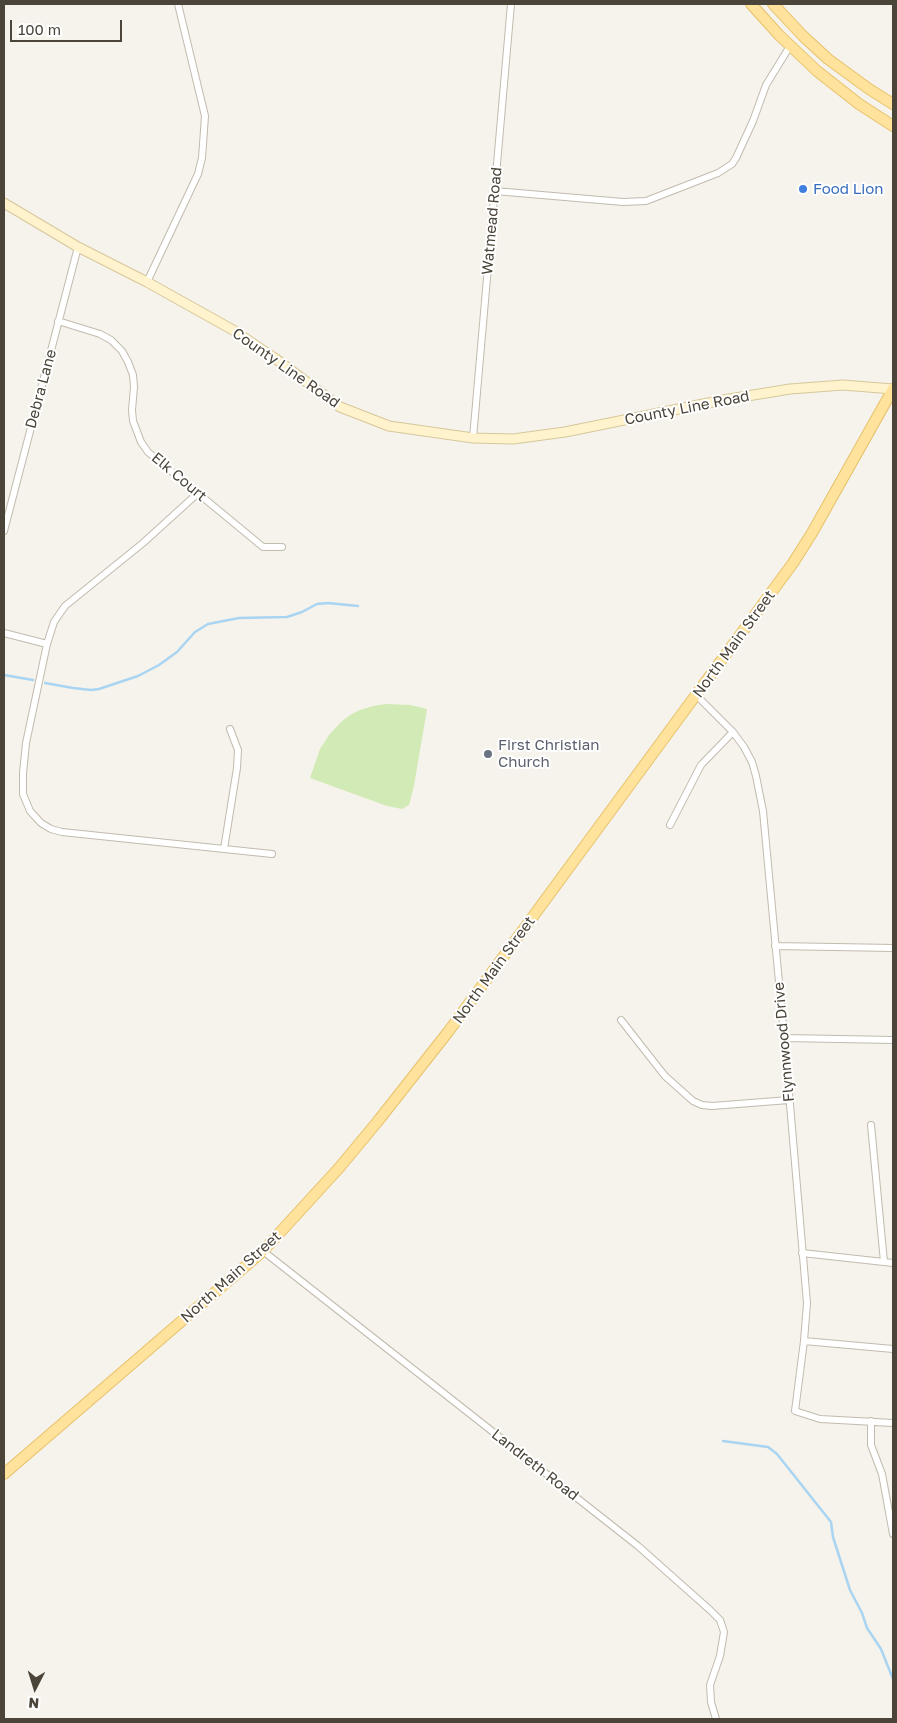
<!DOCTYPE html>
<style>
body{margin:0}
#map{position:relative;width:897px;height:1723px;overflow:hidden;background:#f6f3ec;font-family:"Golos Text",sans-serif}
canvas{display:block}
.frame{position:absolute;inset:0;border:5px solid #4b4439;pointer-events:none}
.north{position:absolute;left:10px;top:1663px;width:50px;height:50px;-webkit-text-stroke:4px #fff;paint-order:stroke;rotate:185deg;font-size:14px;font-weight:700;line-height:20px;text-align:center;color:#4b4439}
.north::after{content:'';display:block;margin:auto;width:18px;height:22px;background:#4b4439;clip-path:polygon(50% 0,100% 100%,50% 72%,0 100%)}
.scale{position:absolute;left:10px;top:20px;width:112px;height:22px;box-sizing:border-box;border:2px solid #4b4439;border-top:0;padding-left:6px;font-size:15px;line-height:18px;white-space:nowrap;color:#4b4439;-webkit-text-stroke:4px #fff;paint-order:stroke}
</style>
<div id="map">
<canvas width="897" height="1723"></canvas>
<div class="frame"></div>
<div class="north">N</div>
<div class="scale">100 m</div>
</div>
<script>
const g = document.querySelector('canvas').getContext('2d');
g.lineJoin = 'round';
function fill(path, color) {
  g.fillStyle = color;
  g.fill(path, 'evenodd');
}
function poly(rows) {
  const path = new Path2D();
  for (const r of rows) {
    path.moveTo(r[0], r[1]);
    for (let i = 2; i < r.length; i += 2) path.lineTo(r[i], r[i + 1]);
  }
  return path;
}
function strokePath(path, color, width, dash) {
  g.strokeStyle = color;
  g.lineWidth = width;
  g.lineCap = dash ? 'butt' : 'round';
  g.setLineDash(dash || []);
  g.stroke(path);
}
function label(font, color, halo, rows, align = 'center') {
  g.font = font + ' "Golos Text",sans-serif';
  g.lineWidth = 4;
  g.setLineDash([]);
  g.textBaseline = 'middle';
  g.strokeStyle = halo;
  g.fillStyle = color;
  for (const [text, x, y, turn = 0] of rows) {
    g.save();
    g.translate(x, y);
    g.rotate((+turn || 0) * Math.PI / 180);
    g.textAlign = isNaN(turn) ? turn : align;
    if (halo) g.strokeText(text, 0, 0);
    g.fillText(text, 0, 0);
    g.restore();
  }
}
fill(poly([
 [386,704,411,705,427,709,414,786,409,805,402,809,387,806,310,778,320,749,329,735,341,722,350,715,360,710,373,706]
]), '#d2eab5');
strokePath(poly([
 [4,675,33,680],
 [45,683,73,688,91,690,99,689,138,676,159,665,177,652,195,632,208,624,239,618,287,617,302,612,317,604,328,603,358,606],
 [723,1441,768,1447,777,1454,831,1522,833,1537,850,1590,862,1613,867,1628,881,1649,893,1679]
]), '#a9d4f2', 2.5);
const street = poly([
 [495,191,623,202,646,201,718,173,732,164,736,158,753,121,766,85,790,46],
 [147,282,198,174,202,158,205,116,178,4],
 [58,321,100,334,111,340,122,351,128,362,133,375,134,387,132,410,133,421,141,442,148,452,263,547,282,547],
 [473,438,511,4],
 [4,531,78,247],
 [4,633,47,644,26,743,23,773,23,794,30,811,41,823,51,829,62,832,272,854],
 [47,644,54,622,65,606,143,543,198,493],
 [696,695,733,732,744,747,752,762,756,776,763,811,785,1046,807,1303,804,1341,795,1411,820,1419,893,1423],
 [670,825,701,765,733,732],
 [224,849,237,768,238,750,230,729],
 [775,946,893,948],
 [621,1020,665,1076,693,1101,702,1105,712,1106,789,1100],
 [784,1038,893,1040],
 [871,1125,884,1262],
 [263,1251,638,1546,710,1610,720,1620,724,1632,720,1656,710,1685,711,1702,716,1719],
 [802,1253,893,1263],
 [804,1341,893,1349],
 [871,1421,871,1445,882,1474,893,1534]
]);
const secondary = poly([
 [4,203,78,247,147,282,233,330,276,359,340,407,389,426,473,438,513,439,565,432,723,400,790,389,843,385,893,389]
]);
const primary = poly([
 [751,4,779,35,817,71,859,104,893,126],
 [773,4,803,36,828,59,869,89,893,104],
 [4,1474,263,1251,339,1168,378,1121,448,1032,793,563,812,533,893,389]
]);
strokePath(street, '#c2bbae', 8);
strokePath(secondary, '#d6c79b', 11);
strokePath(primary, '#e6c16a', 12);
strokePath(street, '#fff', 6);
strokePath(secondary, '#fff3cd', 9);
strokePath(primary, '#ffe39c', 10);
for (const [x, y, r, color] of [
 [803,189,5,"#3f7fe0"],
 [488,754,5,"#6b7280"]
]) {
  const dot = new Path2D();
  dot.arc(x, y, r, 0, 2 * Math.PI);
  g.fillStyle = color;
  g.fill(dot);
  strokePath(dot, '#fff', 2);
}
label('15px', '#366cbe', '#fff', [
 ["Food Lion",813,189]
], 'left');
label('15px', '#4b4439', '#fff', [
 ["Watmead Road",492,221,-85],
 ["County Line Road",286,368,35],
 ["Debra Lane",41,389,-75],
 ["County Line Road",687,408,-11],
 ["Elk Court",179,477,40],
 ["North Main Street",734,644,-54],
 ["North Main Street",494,970,-54],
 ["Flynnwood Drive",784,1042,-95],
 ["North Main Street",231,1277,-42],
 ["Landreth Road",535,1465,38]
]);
label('15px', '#5b616d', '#fff', [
 ["First Christian",498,745],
 ["Church",498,762]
], 'left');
</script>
